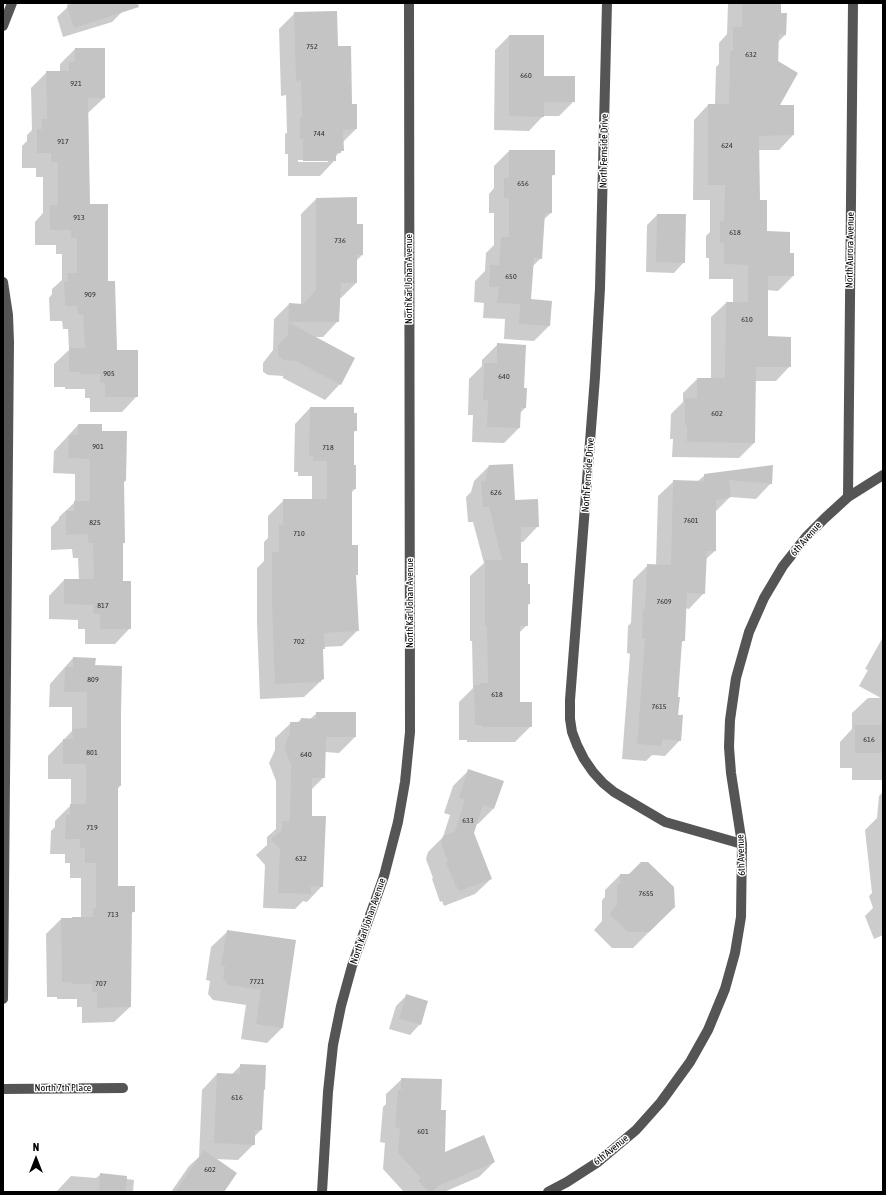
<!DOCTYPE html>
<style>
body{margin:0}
#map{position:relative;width:886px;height:1195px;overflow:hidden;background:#fff;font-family:"Asap Condensed",sans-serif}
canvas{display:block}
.frame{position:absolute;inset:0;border:4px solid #000;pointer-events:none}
.north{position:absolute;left:16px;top:1139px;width:40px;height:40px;-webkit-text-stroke:3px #fff;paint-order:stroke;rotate:0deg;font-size:11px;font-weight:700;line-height:16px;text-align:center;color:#000}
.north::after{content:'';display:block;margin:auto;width:14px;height:18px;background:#000;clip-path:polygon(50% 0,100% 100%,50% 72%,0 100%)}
</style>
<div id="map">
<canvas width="886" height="1195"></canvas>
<div class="frame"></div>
<div class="north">N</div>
</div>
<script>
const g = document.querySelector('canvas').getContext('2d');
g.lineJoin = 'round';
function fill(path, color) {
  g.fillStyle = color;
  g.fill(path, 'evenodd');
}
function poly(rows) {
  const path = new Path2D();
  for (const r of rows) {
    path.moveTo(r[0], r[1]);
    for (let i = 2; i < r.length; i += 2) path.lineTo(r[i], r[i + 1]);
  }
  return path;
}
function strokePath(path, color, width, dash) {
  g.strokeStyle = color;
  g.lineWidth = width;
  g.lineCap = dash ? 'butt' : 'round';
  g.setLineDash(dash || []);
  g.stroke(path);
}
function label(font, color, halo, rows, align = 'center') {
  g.font = font + ' "Asap Condensed",sans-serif';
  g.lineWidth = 3;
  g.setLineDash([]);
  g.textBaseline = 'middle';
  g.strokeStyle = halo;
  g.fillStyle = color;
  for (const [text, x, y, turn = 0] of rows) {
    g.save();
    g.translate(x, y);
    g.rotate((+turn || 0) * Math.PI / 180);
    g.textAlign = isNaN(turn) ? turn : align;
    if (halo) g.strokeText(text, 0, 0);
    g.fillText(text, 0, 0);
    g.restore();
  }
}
fill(poly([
 [70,3,120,3,122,12,112,22,63,37,57,17,68,7,67,5],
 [728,3,780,3,780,14,786,34,778,42,779,106,793,135,779,150,758,150,759,201,766,232,789,254,793,276,778,291,767,290,767,337,790,366,776,381,755,381,754,443,739,458,672,457,673,439,670,439,671,414,683,402,683,393,697,379,711,379,711,317,726,303,733,303,733,279,709,279,709,258,706,258,706,236,710,232,710,200,693,200,694,120,708,105,715,105,716,67,719,64,719,43,727,34],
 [295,13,337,47,351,105,356,105,356,129,342,143,342,150,335,157,335,160,320,176,288,176,288,154,285,154,285,134,287,133,286,95,281,96,279,29],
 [298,160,328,160,328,162,298,162],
 [509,36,543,77,574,101,559,116,543,116,529,131,494,130,495,50],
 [75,49,104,98,88,113,89,205,106,282,116,351,137,396,122,412,90,412,90,398,85,398,85,389,65,389,65,387,54,387,54,364,69,350,68,329,63,329,62,321,50,321,49,298,52,294,52,289,62,280,62,254,56,254,56,245,35,245,35,222,43,213,43,177,36,177,36,168,22,168,22,146,27,141,27,135,32,130,31,88,47,72,60,72,60,64],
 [510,150,554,174,551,177,551,213,543,220,541,258,532,267,530,300,550,325,534,341,504,339,505,319,483,318,484,303,474,302,475,281,485,271,486,253,494,245,494,213,489,213,489,194,494,188,494,166],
 [316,199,356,225,362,255,356,261,356,283,341,298,340,298,338,321,323,337,314,337,340,384,325,400,283,378,283,376,268,375,263,372,263,363,273,350,274,319,289,304,301,305,301,214],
 [657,215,684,262,674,273,646,272,647,225],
 [498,344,523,389,525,408,520,413,519,428,504,443,472,442,473,415,468,415,469,379,482,366,482,360],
 [310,408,356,430,353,433,353,466,355,466,355,489,351,493,351,546,357,574,355,576,358,630,342,646,323,647,322,650,323,679,304,697,260,699,257,623,257,568,264,561,264,542,268,538,268,516,284,500,312,500,312,476,298,476,298,472,294,472,295,424],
 [78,425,101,432,125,481,123,484,124,542,122,545,122,582,130,628,115,644,85,644,85,629,78,629,78,620,49,619,49,596,64,580,79,580,78,558,73,558,72,549,51,550,51,527,59,519,59,517,75,502,75,474,53,473,54,451],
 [489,466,514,501,538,526,523,542,520,542,520,564,529,604,527,606,527,625,519,633,519,703,531,726,515,742,467,742,467,740,459,740,459,702,473,688,472,641,470,641,470,576,484,563,473,522,468,522,466,497,471,492,474,481],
 [705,475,771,483,756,499,730,497,715,512,715,551,705,560,704,593,689,609,685,608,684,640,681,643,677,698,680,740,665,756,652,755,646,761,622,759,630,654,627,653,628,626,631,623,633,580,648,565,656,565,658,496,674,481,698,481],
 [883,637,883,779,882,780,852,780,852,768,840,768,840,742,852,729,852,713,868,698,881,698,859,686,868,670,865,669],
 [73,658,94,666,120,713,120,786,117,790,117,884,134,911,131,914,130,1007,114,1022,82,1023,82,1007,77,1007,77,999,57,999,57,997,47,997,46,934,61,919,81,918,81,878,70,878,70,863,65,863,65,854,50,854,51,831,55,827,55,821,71,805,71,779,48,779,48,756,72,731,72,707,49,707,50,684],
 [317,713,355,713,355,737,339,753,325,752,324,777,311,790,311,817,322,886,307,902,303,901,295,909,263,908,265,865,256,855,267,845,267,837,276,829,276,781,269,763,275,750,275,738,291,723,297,723,301,719,310,719],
 [469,770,493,809,478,824,476,823,473,833,491,879,475,894,444,906,442,901,440,902,432,879,433,878,426,859,428,852,443,837,450,815,444,813,453,786],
 [883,792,883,935,874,939,865,916,873,908,869,896,872,893,865,830,877,818,879,796],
 [620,875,674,907,633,948,612,948,594,930,602,921,602,900,605,897,605,890],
 [227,932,295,941,282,1028,267,1043,241,1039,246,1005,213,1000,208,994,210,981,206,980,211,947],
 [406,996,420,1024,410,1035,389,1029,396,1006],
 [241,1065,263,1091,261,1130,254,1137,254,1144,238,1160,215,1159,223,1192,171,1192,189,1166,199,1157,202,1090,217,1074,231,1075],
 [402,1079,440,1111,444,1153,494,1162,479,1177,444,1192,404,1192,383,1169,385,1143,380,1142,383,1107,386,1104,386,1094],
 [100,1175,134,1180,133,1192,56,1192,71,1176,96,1178]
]), '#0003');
fill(poly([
 [76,3,138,3,139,7,74,28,67,6],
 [742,3,781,3,781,13,787,13,786,35,779,34,778,61,798,73,780,105,794,105,794,135,759,136,760,200,767,200,767,231,790,232,790,253,794,253,794,276,768,276,768,336,791,337,791,367,756,367,755,443,687,442,687,425,685,425,685,398,697,398,697,378,725,378,726,302,748,302,748,265,724,264,724,243,720,243,720,221,724,221,725,185,708,185,708,104,729,104,730,51,733,51,733,27,742,27],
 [337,11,338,46,351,46,352,104,357,104,357,129,343,130,344,151,341,151,341,153,336,153,336,161,303,161,303,139,300,139,300,118,302,118,301,80,296,81,294,12],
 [509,35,544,35,544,76,575,76,575,102,544,102,544,117,509,116],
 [75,48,105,48,105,98,88,98,90,204,108,204,108,281,115,281,117,350,138,350,138,397,105,397,105,383,100,383,100,374,80,374,80,372,69,372,69,348,85,348,83,314,78,314,77,306,65,306,64,281,68,281,67,273,77,273,77,238,71,238,71,230,50,230,50,205,58,205,58,162,51,162,51,153,37,153,37,129,42,129,42,119,47,119,46,71,69,71,69,62,75,62],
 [509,150,555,150,555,175,552,175,552,213,545,213,542,259,534,258,531,299,552,301,550,326,519,324,520,304,497,303,499,287,489,287,490,265,499,265,501,237,509,237,509,198,504,198,504,178,509,178],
 [357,197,357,224,363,224,363,255,357,255,357,283,341,283,339,322,288,322,355,358,341,385,298,362,298,361,283,360,278,356,278,346,288,334,289,303,303,304,316,290,316,198],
 [657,214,686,214,685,263,656,262],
 [497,343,526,345,524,388,527,388,526,408,521,408,520,428,487,427,488,400,483,400,484,363,497,363],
 [310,407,354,407,354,413,357,413,357,431,354,431,354,465,356,465,356,489,352,489,352,545,358,545,358,575,356,575,359,631,324,633,325,649,323,649,324,679,321,680,321,682,275,684,272,607,272,552,279,552,279,525,283,525,283,499,327,499,327,461,313,461,313,456,309,456],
 [78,424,102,424,102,431,127,431,126,481,124,481,125,543,123,543,123,581,131,581,131,629,100,629,100,614,93,614,93,605,64,604,64,579,94,579,93,543,88,543,88,534,66,535,66,511,74,511,74,501,90,501,90,459,68,458,69,435,78,435],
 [513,464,515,500,538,499,539,527,521,527,521,563,528,563,528,584,530,584,530,604,528,604,528,626,520,626,520,702,532,702,532,727,482,727,482,725,475,725,474,685,480,685,480,683,488,683,487,626,485,626,485,560,502,560,489,507,483,507,481,481,485,481,489,465],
 [773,465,772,484,729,480,731,497,716,500,716,551,707,551,705,594,687,593,685,641,682,641,678,697,680,697,678,715,683,715,681,741,662,739,662,746,637,744,645,639,642,639,643,609,645,609,647,564,671,565,673,480,704,481,704,474],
 [73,657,96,658,95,665,122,666,121,713,121,786,118,786,118,886,135,886,135,912,132,912,131,1007,97,1008,97,992,92,992,92,984,72,984,72,982,62,982,61,918,72,918,72,917,93,917,93,908,96,908,96,863,85,863,85,848,80,848,80,839,65,839,66,815,70,815,70,804,86,804,86,764,63,764,63,739,73,739,72,729,87,728,87,692,64,692,65,667,73,667],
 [316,712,356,712,356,737,326,737,325,778,312,778,312,816,326,816,323,887,311,886,311,894,278,893,280,849,271,839,282,830,282,821,290,821,291,765,284,747,290,733,290,722,301,722,301,718,316,719],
 [855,725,883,725,883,753,855,753],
 [468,769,504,781,494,809,483,805,474,833,492,879,459,891,457,886,456,887,446,863,448,862,441,843,443,836,455,831,465,800,459,798],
 [641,862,648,862,674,887,675,907,649,932,628,932,609,914,617,905,617,884,620,884,620,874,629,874],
 [227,930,296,940,283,1028,256,1024,261,990,228,985,223,978,225,966,221,965],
 [406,994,428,1001,421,1025,399,1019],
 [240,1064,266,1065,265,1090,264,1090,262,1130,255,1130,255,1145,214,1143,217,1073,240,1074],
 [401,1078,442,1079,441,1110,446,1110,445,1152,484,1135,495,1162,438,1186,432,1192,429,1192,418,1181,421,1178,398,1153,400,1128,395,1127,398,1090,401,1090],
 [204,1150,237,1173,224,1192,175,1192],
 [100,1173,127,1176,126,1192,99,1192]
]), '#c4c4c4');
strokePath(poly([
 [607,3,600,288,595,377,570,700,570,719,572,732,577,745,584,759,593,772,603,783,614,792,665,822,742,844],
 [3,26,12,3],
 [3,282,8,315,9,342,3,999],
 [848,497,853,3],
 [3,1089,123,1088],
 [322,1192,328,1092,333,1045,341,1006,352,966,384,876,398,822,405,782,410,732,409,3],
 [548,1192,567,1182,598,1162,636,1130,661,1102,690,1062,708,1030,725,989,735,953,741,917,742,844,731,773,729,747,730,720,736,678,749,632,764,598,783,566,806,537,825,518,848,497,883,475]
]), '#555', 10);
label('8px', '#313131', null, [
 ["752",312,46],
 ["632",751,54],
 ["660",526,75],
 ["921",76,83],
 ["744",319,133],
 ["917",63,141],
 ["624",727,145],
 ["656",523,183],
 ["913",79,217],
 ["618",735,232],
 ["736",340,240],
 ["650",511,276],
 ["909",90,294],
 ["610",747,319],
 ["905",109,373],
 ["640",504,376],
 ["602",717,413],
 ["901",98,446],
 ["718",328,447],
 ["626",496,492],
 ["7601",691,520],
 ["825",95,522],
 ["710",299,533],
 ["7609",664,601],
 ["817",103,605],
 ["702",299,641],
 ["809",93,679],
 ["618",497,694],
 ["7615",659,706],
 ["616",869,739],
 ["801",92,752],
 ["640",306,754],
 ["633",468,820],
 ["719",92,827],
 ["632",301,858],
 ["7655",646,893],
 ["713",113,914],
 ["7721",257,981],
 ["707",101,983],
 ["616",237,1097],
 ["601",423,1131],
 ["602",210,1169]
]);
label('10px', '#000', '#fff', [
 ["North Fernside Drive",604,151,-89],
 ["North Aurora Avenue",850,250,-89],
 ["North Karl Johan Avenue",409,279,-90],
 ["North Fernside Drive",588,475,-86],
 ["6th Avenue",806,539,-49],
 ["North Karl Johan Avenue",410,603,-90],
 ["6th Avenue",741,855,-92],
 ["North Karl Johan Avenue",368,921,-71],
 ["North 7th Place",63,1088],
 ["6th Avenue",611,1150,-39]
]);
</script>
